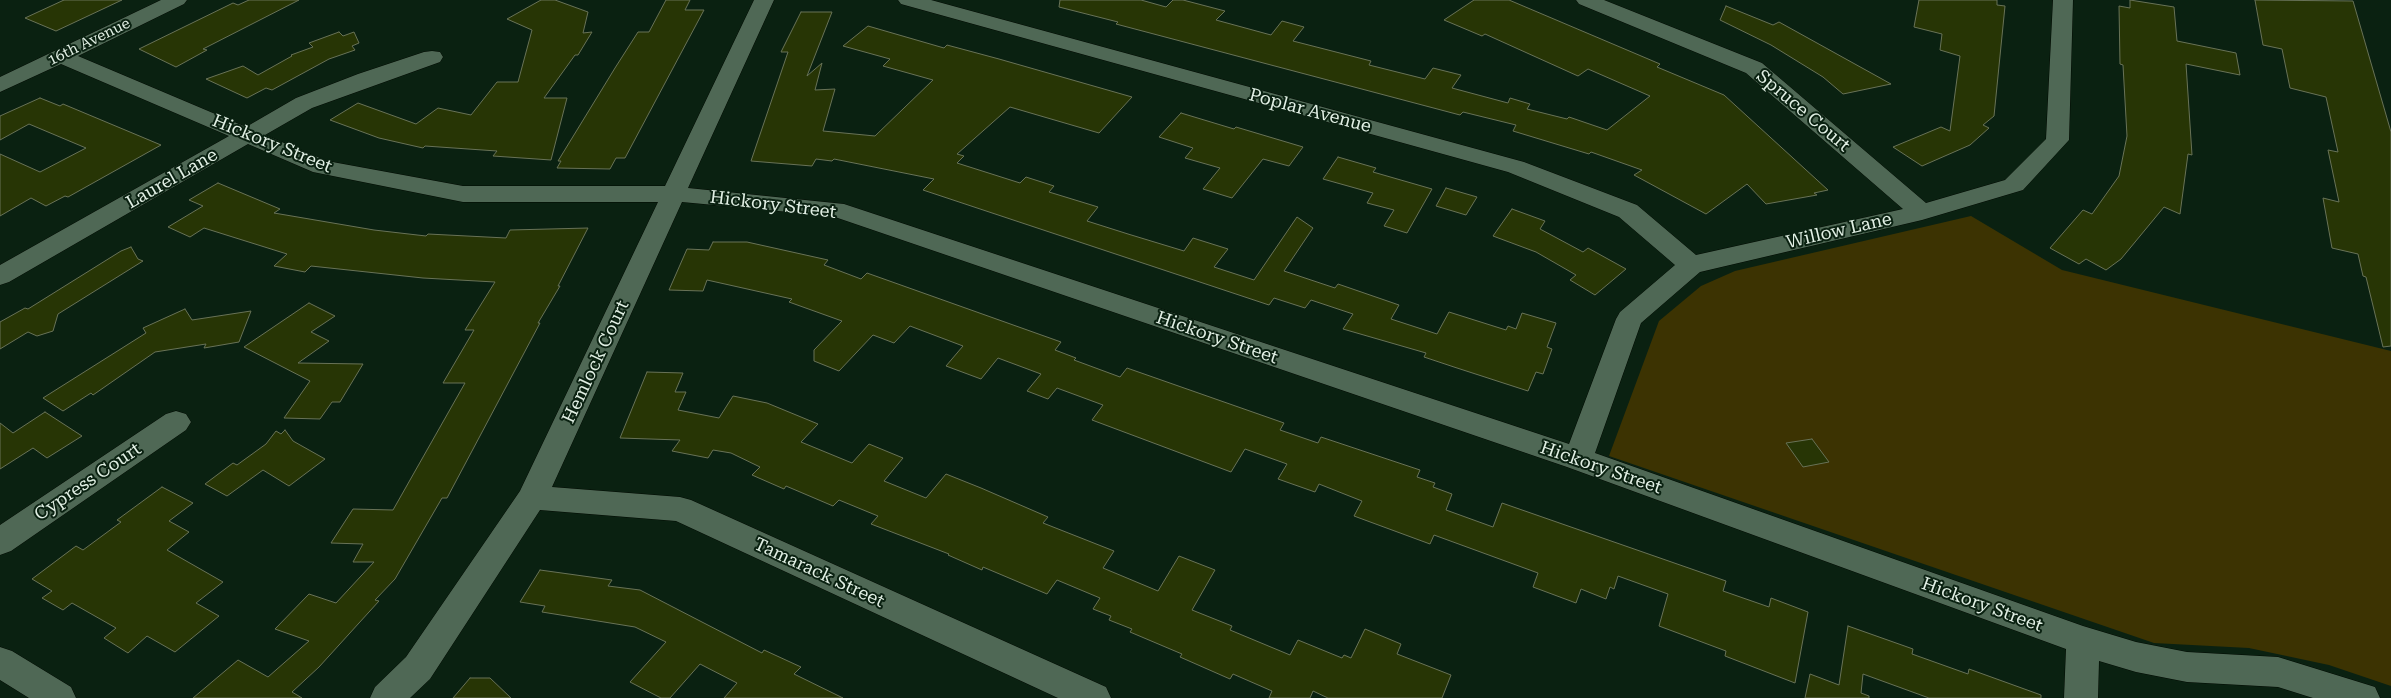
<!DOCTYPE html>
<style>
body{margin:0}
canvas{display:block;background:#0a2111}
</style>
<canvas width="2391" height="698"></canvas>
<script>
const g = document.querySelector('canvas').getContext('2d');
g.lineJoin = 'round';
function fill(path, color) {
  g.fillStyle = color;
  g.fill(path, 'evenodd');
}
function poly(rows) {
  const path = new Path2D();
  for (const r of rows) {
    path.moveTo(r[0], r[1]);
    for (let i = 2; i < r.length; i += 2) path.lineTo(r[i], r[i + 1]);
  }
  return path;
}
function strokePath(path, color, width, dash) {
  g.strokeStyle = color;
  g.lineWidth = width;
  g.lineCap = dash ? 'butt' : 'round';
  g.setLineDash(dash || []);
  g.stroke(path);
}
function label(font, color, halo, rows, align = 'center') {
  g.font = font + ' "Roboto Serif",serif';
  g.lineWidth = 4;
  g.setLineDash([]);
  g.textBaseline = 'middle';
  g.strokeStyle = halo;
  g.fillStyle = color;
  for (const [text, x, y, turn = 0] of rows) {
    g.save();
    g.translate(x, y);
    g.rotate((+turn || 0) * Math.PI / 180);
    g.textAlign = isNaN(turn) ? turn : align;
    if (halo) g.strokeText(text, 0, 0);
    g.fillText(text, 0, 0);
    g.restore();
  }
}
fill(poly([
 [1971,216,2062,270,2391,351,2391,686,2329,665,2249,648,2154,643,1609,456,1659,321,1701,286,1735,271]
]), '#3c3302');
const building = poly([
 [64,0,122,0,56,31,25,18,64,0],
 [249,0,299,0,203,49,207,50,176,67,139,49,233,3,238,5,249,0],
 [541,0,555,0,588,12,583,33,592,32,578,55,575,55,544,98,567,98,551,160,493,156,497,151,425,146,423,148,379,138,330,120,358,103,416,124,438,108,471,115,497,82,518,82,532,30,507,19,541,0],
 [666,0,690,0,685,10,704,10,625,158,616,158,610,169,557,168,561,161,558,161,615,68,638,32,649,32,666,0],
 [1060,0,1141,0,1166,7,1173,0,1183,0,1225,11,1216,20,1271,35,1282,21,1304,27,1293,41,1371,61,1369,65,1425,79,1433,68,1461,75,1452,88,1508,103,1510,98,1530,104,1527,109,1567,119,1569,117,1607,130,1650,96,1588,69,1578,76,1485,34,1482,36,1444,20,1474,0,1509,0,1660,64,1657,67,1724,95,1828,190,1814,193,1817,195,1766,204,1747,184,1706,214,1634,175,1642,170,1591,152,1589,154,1513,131,1516,125,1463,112,1460,115,1116,24,1118,22,1059,7,1060,0],
 [1919,0,1997,0,1997,5,2005,6,1994,116,1983,125,1989,128,1970,145,1922,166,1893,147,1941,127,1950,131,1960,56,1940,50,1942,34,1914,27,1919,0],
 [2130,0,2174,7,2177,41,2236,53,2240,75,2186,64,2192,155,2188,154,2180,214,2164,207,2121,259,2106,270,2086,259,2079,264,2050,248,2083,210,2092,214,2119,176,2127,136,2123,65,2120,64,2119,6,2130,8,2130,0],
 [2255,0,2353,1,2391,132,2391,346,2383,347,2366,277,2363,276,2358,254,2332,248,2323,198,2339,202,2328,150,2338,152,2326,97,2290,88,2282,49,2263,45,2255,0],
 [1726,6,1773,25,1779,22,1891,84,1843,94,1823,77,1771,45,1720,20,1726,6],
 [801,12,832,12,807,76,822,63,815,90,835,89,823,131,875,136,933,80,883,66,890,59,843,46,868,26,944,48,947,45,999,59,1132,97,1099,133,1010,107,957,154,964,156,957,163,1020,183,1026,177,1054,186,1049,192,1098,207,1087,221,1128,234,1184,251,1193,238,1228,249,1214,267,1254,280,1297,217,1313,228,1284,271,1335,288,1338,284,1399,305,1391,319,1437,334,1449,312,1506,330,1508,326,1516,329,1522,313,1556,323,1547,347,1552,349,1543,374,1536,372,1528,391,1454,367,1424,357,1426,353,1343,329,1353,314,1311,300,1305,308,1274,298,1269,305,923,190,934,179,834,159,832,161,816,159,812,166,751,161,788,52,781,52,801,12],
 [339,32,343,36,354,32,359,43,352,46,355,50,329,59,272,90,266,88,247,98,206,79,243,66,258,75,292,56,291,55,313,47,309,43,339,32],
 [40,98,60,106,63,104,161,145,68,197,65,196,46,206,31,198,0,216,0,154,40,172,86,148,29,124,0,140,0,116,40,98],
 [1181,113,1234,129,1236,127,1303,147,1289,166,1263,159,1232,198,1203,189,1220,168,1185,158,1193,148,1159,137,1181,113],
 [1338,157,1376,168,1373,172,1432,189,1407,233,1384,226,1394,210,1367,203,1373,193,1323,179,1338,157],
 [218,183,280,209,274,213,374,230,426,236,428,234,506,238,510,230,588,228,558,286,560,286,538,323,540,323,447,498,442,498,395,579,375,600,379,601,319,667,292,692,302,698,193,698,238,660,268,677,309,641,275,629,309,594,336,603,374,562,353,562,363,544,331,543,353,509,393,510,465,383,443,383,474,330,465,330,495,282,423,278,311,266,305,272,274,266,287,254,204,228,190,237,168,227,203,206,189,200,218,183],
 [1446,188,1477,197,1466,215,1436,206,1446,188],
 [1512,209,1545,221,1540,229,1583,252,1588,248,1626,269,1595,295,1570,280,1576,275,1536,252,1493,236,1512,209],
 [713,242,747,242,828,260,824,265,861,279,867,273,1061,342,1055,350,1076,358,1074,360,1120,377,1127,368,1284,423,1280,430,1318,443,1321,437,1420,470,1417,477,1435,483,1433,487,1452,494,1446,510,1493,527,1502,503,1726,581,1723,591,1769,607,1771,598,1808,612,1795,683,1725,656,1726,651,1659,626,1668,594,1618,576,1614,589,1610,587,1606,599,1581,589,1576,603,1533,587,1538,573,1434,535,1430,544,1354,516,1362,501,1319,484,1315,492,1278,479,1287,464,1245,449,1231,472,1092,420,1103,405,1057,388,1048,399,1027,391,1041,374,998,358,981,379,946,366,963,346,910,326,894,343,873,335,839,371,814,361,814,350,842,321,789,302,792,299,707,280,703,291,669,290,687,249,709,250,713,242],
 [131,247,138,259,143,261,58,314,53,331,37,336,28,332,0,349,0,322,25,308,28,309,121,251,131,247],
 [309,303,335,316,311,332,329,341,298,363,363,364,340,402,332,402,320,419,284,418,310,381,244,347,309,303],
 [185,309,192,320,251,311,239,342,204,348,206,344,155,352,93,395,91,393,63,411,43,398,146,333,143,328,185,309],
 [647,372,683,373,675,392,686,392,678,410,719,418,733,396,767,403,818,424,801,442,852,463,869,444,903,458,884,481,926,498,946,474,981,488,1048,517,1043,523,1114,551,1103,568,1158,591,1179,556,1215,570,1192,610,1232,626,1230,630,1290,655,1298,640,1342,658,1344,655,1351,658,1365,629,1401,644,1397,654,1451,675,1442,698,1328,698,1313,691,1310,698,1269,698,1272,691,1233,674,1230,679,1180,657,1182,654,1130,632,1132,629,1109,620,1111,616,1093,609,1100,598,1057,580,1047,594,983,567,982,570,948,555,949,554,871,524,878,516,839,500,833,506,786,486,784,489,752,475,760,467,731,453,713,450,708,458,672,451,680,440,620,438,647,372],
 [45,412,82,436,47,458,33,448,0,469,0,423,13,433,45,412],
 [285,430,293,441,325,459,289,486,263,470,227,496,205,484,233,463,237,465,266,444,276,431,281,434,285,430],
 [1812,439,1829,462,1803,467,1786,443,1812,439],
 [162,487,193,503,169,521,189,532,167,550,223,582,196,603,219,616,175,652,147,636,128,653,104,638,116,628,72,603,63,610,42,598,52,591,32,579,76,546,83,550,121,522,117,520,162,487],
 [540,570,612,580,608,586,640,590,762,653,764,650,801,667,794,674,843,698,724,698,737,683,700,664,670,698,661,698,630,682,666,642,635,627,542,612,545,606,520,602,540,570],
 [1848,626,1913,649,1912,654,1968,674,1969,669,2041,695,2041,698,1929,698,1863,674,1861,693,1869,696,1869,698,1805,698,1810,674,1839,685,1848,626],
 [470,678,490,678,511,698,453,698,470,678]
]);
fill(building, '#273505');
strokePath(building, '#687257', 1);
const minor = poly([
 [161,0,187,0,184,4,78,56,246,127,296,98,358,74,424,52,432,51,440,52,443,57,440,62,312,108,265,135,327,161,463,186,665,186,754,0,774,0,688,188,844,204,1569,444,1616,319,1620,312,1675,265,1619,217,1508,172,901,4,898,0,931,0,1524,162,1637,205,1696,255,1903,209,1746,73,1579,4,1576,0,1604,0,1762,63,1926,203,2005,180,2046,139,2053,0,2073,0,2069,140,2023,190,1922,220,1700,272,1641,323,1595,453,2083,626,2136,642,2187,652,2278,657,2375,687,2380,698,2313,698,2278,687,2187,682,2136,672,2099,661,2098,698,2064,698,2066,649,1567,467,832,216,682,202,552,487,680,497,691,500,1106,687,1111,698,1058,698,676,521,540,510,430,679,410,698,370,698,375,687,406,657,520,491,658,202,463,202,313,172,248,144,9,282,0,285,0,265,229,136,61,64,0,92,0,77,161,0],
 [176,411,186,414,191,422,186,430,11,551,0,555,0,525,166,414,176,411],
 [0,647,12,651,71,687,76,698,29,698,0,680,0,647]
]);
strokePath(minor, '#000a01', 1);
fill(minor, '#4f6855');
label('15px', '#e1efe4', '#0a2111', [
 ["16th Avenue",89,42,-26]
]);
label('18px', '#e1efe4', '#0a2111', [
 ["Poplar Avenue",1310,111,15],
 ["Spruce Court",1803,111,40],
 ["Hickory Street",272,144,22],
 ["Laurel Lane",172,179,-30],
 ["Hickory Street",773,205,7],
 ["Willow Lane",1839,231,-13],
 ["Hickory Street",1217,338,19],
 ["Hemlock Court",596,362,-65],
 ["Hickory Street",1601,468,19],
 ["Cypress Court",88,482,-34],
 ["Tamarack Street",819,573,25],
 ["Hickory Street",1982,605,20]
]);
</script>
